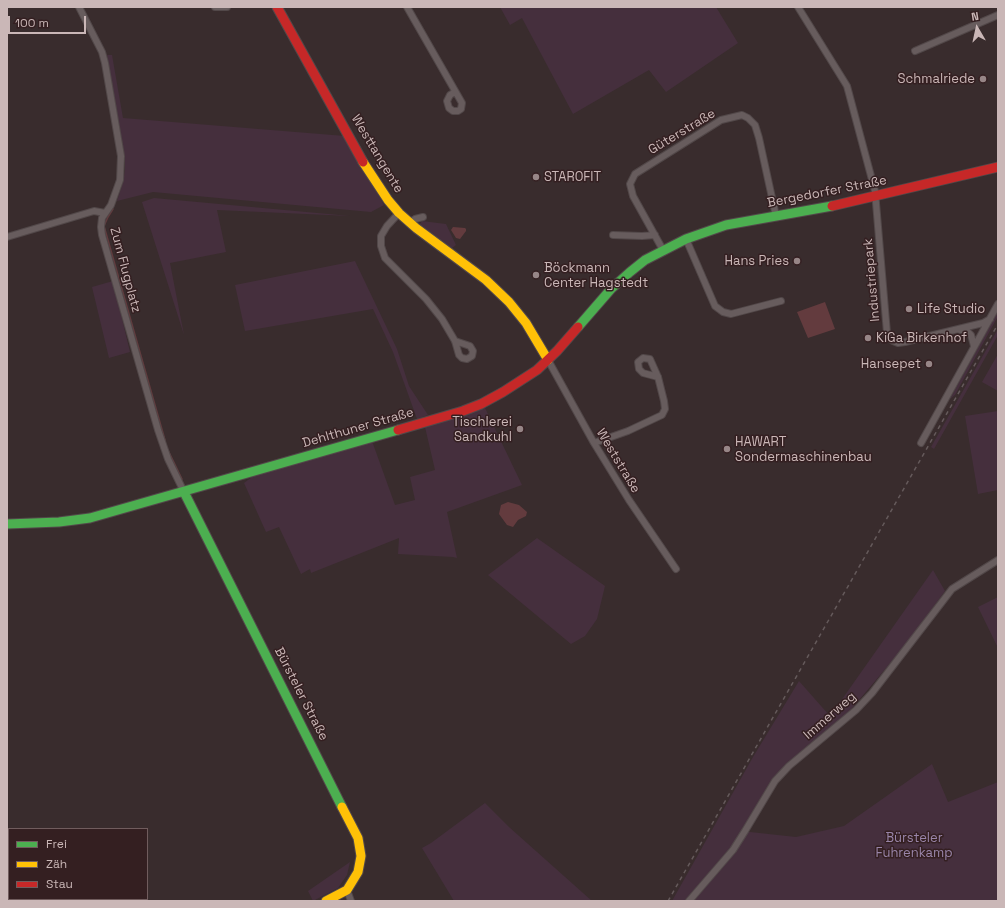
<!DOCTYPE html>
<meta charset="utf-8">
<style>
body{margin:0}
#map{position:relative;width:1005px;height:908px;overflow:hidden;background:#392c2d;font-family:"Space Grotesk",sans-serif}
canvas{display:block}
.frame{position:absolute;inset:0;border:8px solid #cab7b7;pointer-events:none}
.legend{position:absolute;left:8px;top:828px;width:140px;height:72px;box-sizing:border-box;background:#341f21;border:1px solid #705c5d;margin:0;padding:5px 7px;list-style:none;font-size:12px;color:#cab7b7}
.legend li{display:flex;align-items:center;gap:8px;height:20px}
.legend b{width:20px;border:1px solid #705c5d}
.north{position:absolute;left:957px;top:8px;width:40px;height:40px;-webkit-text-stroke:3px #341f21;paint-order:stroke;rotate:351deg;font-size:11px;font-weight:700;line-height:16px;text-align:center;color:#cab7b7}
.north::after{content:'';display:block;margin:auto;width:14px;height:18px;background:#cab7b7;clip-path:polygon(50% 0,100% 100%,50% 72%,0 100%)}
.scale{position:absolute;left:8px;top:16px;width:78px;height:18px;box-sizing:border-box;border:2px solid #cab7b7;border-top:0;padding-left:5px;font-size:12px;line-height:14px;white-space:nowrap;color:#cab7b7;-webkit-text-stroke:3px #341f21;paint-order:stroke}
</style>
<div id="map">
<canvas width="1005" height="908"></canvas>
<div class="frame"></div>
<ul class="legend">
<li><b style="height:5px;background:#4caf50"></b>Frei</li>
<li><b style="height:5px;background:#ffc107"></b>Zäh</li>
<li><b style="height:5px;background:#c62828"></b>Stau</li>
</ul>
<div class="north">N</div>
<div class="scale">100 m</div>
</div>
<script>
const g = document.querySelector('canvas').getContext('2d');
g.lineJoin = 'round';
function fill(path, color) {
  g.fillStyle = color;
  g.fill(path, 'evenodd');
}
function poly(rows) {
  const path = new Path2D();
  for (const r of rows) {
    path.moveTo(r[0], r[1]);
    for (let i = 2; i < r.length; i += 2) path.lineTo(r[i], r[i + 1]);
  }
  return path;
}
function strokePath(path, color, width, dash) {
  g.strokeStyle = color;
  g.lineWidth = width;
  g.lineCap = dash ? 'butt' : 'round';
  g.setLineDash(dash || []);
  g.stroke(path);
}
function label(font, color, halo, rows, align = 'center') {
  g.font = font + ' "Space Grotesk",sans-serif';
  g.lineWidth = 3;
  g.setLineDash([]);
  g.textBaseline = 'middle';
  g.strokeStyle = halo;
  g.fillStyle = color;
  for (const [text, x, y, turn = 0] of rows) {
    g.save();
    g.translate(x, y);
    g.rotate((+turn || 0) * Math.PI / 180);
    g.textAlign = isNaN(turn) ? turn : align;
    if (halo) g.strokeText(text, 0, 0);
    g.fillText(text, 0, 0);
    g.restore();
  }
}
fill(poly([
 [500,7,716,7,738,43,666,92,649,70,573,114,522,18,510,25],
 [107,55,112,55,123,118,345,136,384,205,371,212,153,192,117,201,123,182,125,170,125,159],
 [154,198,350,216,217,210,226,252,170,263,184,335,142,202],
 [422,221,446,224,456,245,452,248,420,224],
 [355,261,397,349,409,386,428,415,417,419,393,352,373,309,245,331,235,285],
 [113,281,130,352,109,358,92,287],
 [998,311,998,316,955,395,950,399],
 [998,329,998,335,934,449,931,447],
 [998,354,998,391,982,382],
 [485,408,522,485,447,512,457,558,453,557,398,554,399,538,311,573,310,569,301,574,279,527,266,532,244,483,256,474,372,441,395,505,415,500,410,477,435,470,425,427],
 [998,411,998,490,978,494,965,416],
 [537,538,605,586,597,619,585,636,571,644,488,575],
 [933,570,945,591,904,647,848,713,775,779,741,831,796,837,844,826,932,764,948,802,998,782,998,901,672,901,753,757,799,681,829,715,838,705],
 [998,597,998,648,978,607],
 [485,803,509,827,592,901,454,901,422,848,431,843],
 [350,862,347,875,338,888,313,901,308,891]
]), '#452f3d');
fill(poly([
 [453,227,465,228,466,229,466,231,460,239,456,238,451,230],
 [825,302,835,329,808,338,797,312],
 [508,502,519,505,527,512,526,516,518,520,513,527,507,525,499,514,501,505]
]), '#633b3e');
strokePath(poly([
 [113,209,108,217,104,226,165,440],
 [167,448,182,479]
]), '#633b3e', 1.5);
const street = poly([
 [79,7,102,52,105,63,121,156,120,180,111,205,102,218,101,227,102,235,158,430,168,459,184,492],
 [215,7,227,7],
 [407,7,462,103,461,109,458,111,453,111,449,108,447,101,450,95,455,92],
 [798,7,847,86,875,191,887,333,889,338,893,341,898,343,905,342,983,323,990,319],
 [915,51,998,15],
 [399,213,387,226,381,236,381,246,385,258,426,299,442,319,455,341,459,355,462,358,467,359,472,356,473,351,470,346,455,341],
 [409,223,415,219,423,217],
 [613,235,642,236,655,235],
 [7,237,94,211,105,213],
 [686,239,715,306,723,312,731,314,781,301],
 [663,250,633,196,630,184,635,174,721,120,742,115,748,118,755,125,759,138,776,216],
 [960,330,966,330,971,335,974,346],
 [548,360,594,443,629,500,676,569],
 [594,443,628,431,662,415,665,409,664,401,658,377,650,359,643,358,638,362,639,369,643,373,658,377],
 [921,443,998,304],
 [347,890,351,901],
 [689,901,733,850,745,831,775,781,789,766,856,710,872,693,952,589,998,560]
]);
const fast = poly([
 [578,327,611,289,630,272,645,260,686,239,726,225,832,206],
 [184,492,342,807],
 [7,524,59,522,90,518,398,430]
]);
const slow = poly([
 [363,162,388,200,399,213,416,228,486,280,509,302,526,323,548,360],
 [326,901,347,890,358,872,361,856,358,838,342,807]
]);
const jam = poly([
 [277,7,363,162],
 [832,206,998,167],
 [398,430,463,411,481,404,503,392,537,370,557,351,578,327]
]);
strokePath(street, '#524849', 8);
strokePath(fast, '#524849', 11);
strokePath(slow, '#524849', 11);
strokePath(jam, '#524849', 11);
strokePath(street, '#675c5d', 6);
strokePath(fast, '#4caf50', 9);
strokePath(slow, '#ffc107', 9);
strokePath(jam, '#c62828', 9);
strokePath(poly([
 [668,901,998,324]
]), '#655a5b', 1.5, [4, 4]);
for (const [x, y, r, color] of [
 [983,79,4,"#978687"],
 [536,177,4,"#978687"],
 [797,261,4,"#978687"],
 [536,275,4,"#978687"],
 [909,309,4,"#978687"],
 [868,338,4,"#978687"],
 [929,364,4,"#978687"],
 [520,429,4,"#978687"],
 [727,449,4,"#978687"]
]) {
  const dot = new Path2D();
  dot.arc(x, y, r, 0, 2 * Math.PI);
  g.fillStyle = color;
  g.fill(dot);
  strokePath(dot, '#341f21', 1.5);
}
label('13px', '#cab7b7', '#341f21', [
 ["Schmalriede",975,79,"right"],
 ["STAROFIT",544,177],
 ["Hans Pries",789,261,"right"],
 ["Böckmann",544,268],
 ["Center Hagstedt",544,283],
 ["Life Studio",917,309],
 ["KiGa Birkenhof",876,338],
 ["Hansepet",921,364,"right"],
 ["Tischlerei",512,422,"right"],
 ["Sandkuhl",512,437,"right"],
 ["HAWART",735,442],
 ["Sondermaschinenbau",735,457]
], 'left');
label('13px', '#cab7b7', '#341f21', [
 ["Güterstraße",682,132,-31],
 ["Westtangente",377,154,59],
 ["Bergedorfer Straße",827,192,-11],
 ["Zum Flugplatz",125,270,75],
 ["Industriepark",872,280,-95],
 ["Dehlthuner Straße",358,428,-16],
 ["Weststraße",618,461,59],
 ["Bürsteler Straße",301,694,63],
 ["Immerweg",830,716,-41]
]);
label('13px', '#9985a9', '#341f21', [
 ["Bürsteler",914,838],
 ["Fuhrenkamp",914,853]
]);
</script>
